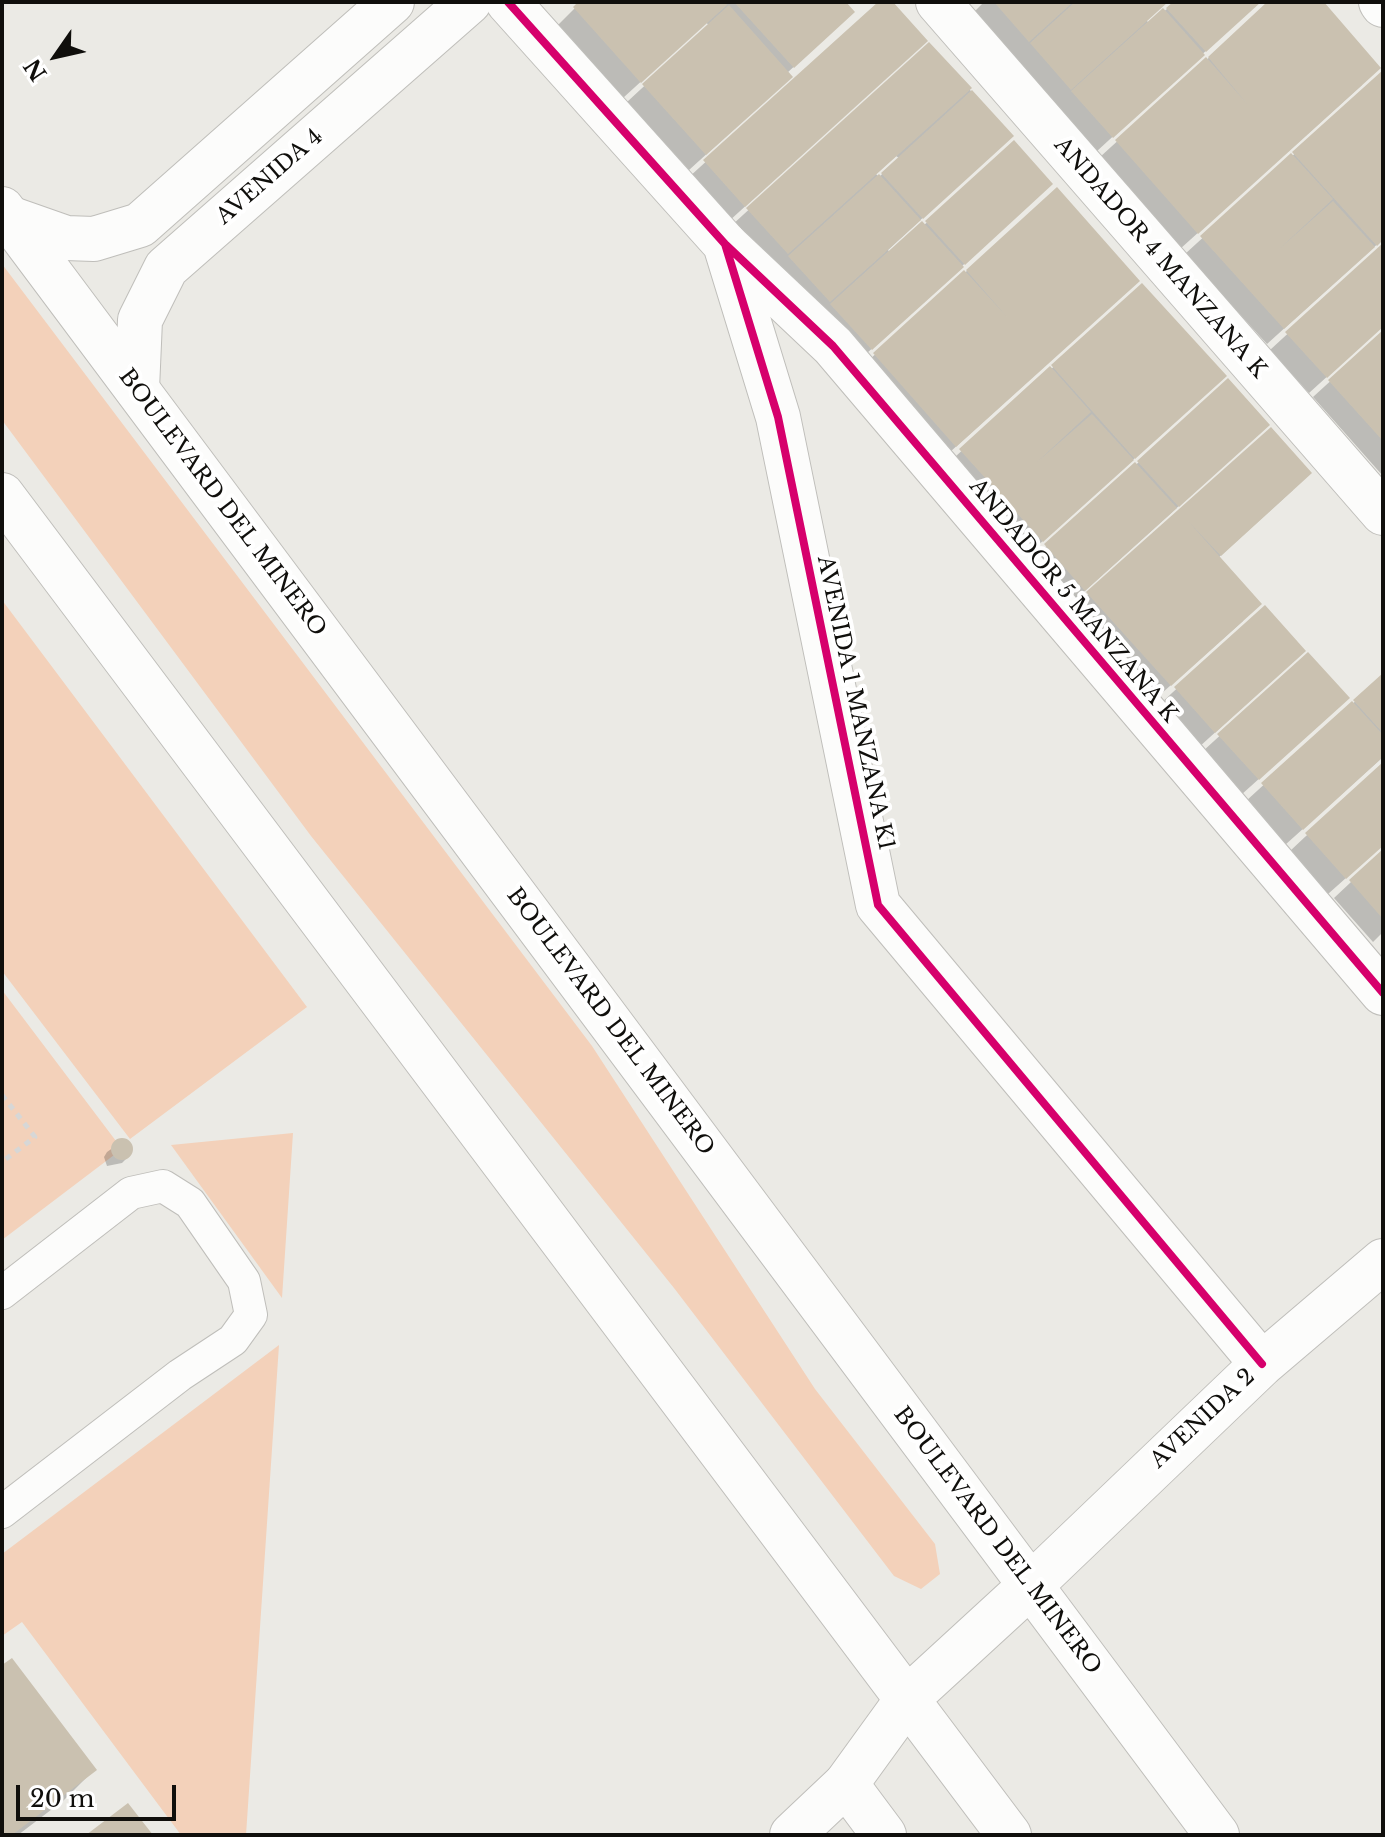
<!DOCTYPE html>
<style>
body{margin:0}
#map{position:relative;width:1385px;height:1837px;overflow:hidden;background:#ebeae5;font-family:"Libre Baskerville",serif}
canvas{display:block}
.frame{position:absolute;inset:0;border:4px solid #100f0c;pointer-events:none}
.north{position:absolute;left:16px;top:16px;width:80px;height:80px;-webkit-text-stroke:6px #fff;paint-order:stroke;rotate:236deg;font-size:22px;font-weight:700;line-height:32px;text-align:center;color:#100f0c}
.north::after{content:'';display:block;margin:auto;width:28px;height:36px;background:#100f0c;clip-path:polygon(50% 0,100% 100%,50% 72%,0 100%)}
.scale{position:absolute;left:16px;top:1785px;width:160px;height:36px;box-sizing:border-box;border:4px solid #100f0c;border-top:0;padding-left:10px;font-size:24px;line-height:28px;white-space:nowrap;color:#100f0c;-webkit-text-stroke:6px #fff;paint-order:stroke}
</style>
<div id="map">
<canvas width="1385" height="1837"></canvas>
<div class="frame"></div>
<div class="north">N</div>
<div class="scale">20 m</div>
</div>
<script>
const g = document.querySelector('canvas').getContext('2d');
g.lineJoin = 'round';
function fill(path, color) {
  g.fillStyle = color;
  g.fill(path, 'evenodd');
}
function poly(rows) {
  const path = new Path2D();
  for (const r of rows) {
    if (r.length === 3) {
      path.moveTo(r[0] + r[2], r[1]);
      path.arc(r[0], r[1], r[2], 0, 2 * Math.PI);
      continue;
    }
    path.moveTo(r[0], r[1]);
    for (let i = 2; i < r.length; i += 2) path.lineTo(r[i], r[i + 1]);
  }
  return path;
}
function strokePath(path, color, width, dash) {
  g.strokeStyle = color;
  g.lineWidth = width;
  g.lineCap = dash ? 'butt' : 'round';
  g.setLineDash(dash || []);
  g.stroke(path);
}
function label(font, color, halo, rows, align = 'center') {
  g.font = font + ' "Libre Baskerville",serif';
  g.lineWidth = 8;
  g.setLineDash([]);
  g.textBaseline = 'middle';
  g.strokeStyle = halo;
  g.fillStyle = color;
  for (const [text, x, y, turn = 0] of rows) {
    g.save();
    g.translate(x, y);
    g.rotate((+turn || 0) * Math.PI / 180);
    g.textAlign = isNaN(turn) ? turn : align;
    if (halo) g.strokeText(text, 0, 0);
    g.fillText(text, 0, 0);
    g.restore();
  }
}
fill(poly([
 [2,264,592,1046,815,1389,935,1544,940,1574,921,1589,894,1576,674,1288,311,836,2,420],
 [2,600,307,1007,130,1139,2,971],
 [2,990,122,1149,2,1240],
 [293,1133,282,1298,171,1145],
 [279,1345,246,1835,181,1835,22,1622,2,1636,2,1554]
]), '#f3d1ba');
fill(poly([
 [581,2,844,2,828,35,787,73,774,93,689,170,627,102,709,26,706,22,623,98,558,25],
 [881,2,890,2,909,57,728,222,688,178],
 [984,2,1167,2,1146,20,1149,23,1176,2,1259,2,1096,152,973,13],
 [1270,2,1320,2,1362,85,1180,249,1100,157],
 [929,44,1011,136,888,250,890,253,923,226,1014,143,1034,200,854,365,731,226],
 [896,156,899,158,879,177,876,174],
 [1383,73,1383,239,1267,344,1185,254],
 [1057,189,1121,297,939,462,858,370],
 [1383,246,1383,326,1309,393,1270,350],
 [1142,286,1207,393,1025,557,944,467],
 [1383,333,1383,476,1313,397],
 [1228,381,1251,441,1068,606,1029,562],
 [1271,430,1293,490,1218,558,1243,621,1153,701,1071,610],
 [1264,608,1287,667,1198,748,1159,705],
 [1308,655,1331,714,1241,795,1202,752],
 [1383,676,1383,757,1285,845,1246,801],
 [1383,764,1383,845,1328,894,1290,851],
 [1383,852,1383,932,1373,942,1334,898],
 [124,1140,132,1149,130,1155,122,1163,107,1166,104,1157,107,1152],
 [2,1668,94,1770,64,1800,18,1835,2,1835]
]), '#0003');
fill(poly([
 [578,2,725,2,727,5,641,83,573,7],
 [734,2,846,2,855,12,794,68],
 [878,2,893,2,928,41,745,207,703,160],
 [994,2,1073,2,1029,42],
 [1075,2,1168,2,1071,90,1030,43],
 [1173,2,1261,2,1206,52,1166,8],
 [1267,2,1324,2,1381,68,1198,234,1115,140,1206,57,1248,105,1208,57],
 [729,5,793,77,706,155,642,84],
 [1163,8,1205,55,1113,138,1071,91],
 [929,42,972,88,788,254,746,208],
 [1383,70,1383,240,1377,246,1292,152],
 [972,90,1014,136,923,219,881,173],
 [1014,140,1053,184,965,265,925,221],
 [1291,153,1333,199,1277,251,1333,201,1375,247,1284,329,1200,236],
 [879,174,921,220,830,302,788,256],
 [1057,187,1140,281,956,447,873,353,964,270,1007,317,966,270],
 [922,221,964,267,872,350,830,304],
 [1383,243,1383,327,1327,378,1285,332],
 [1142,283,1227,376,1135,459,1051,365],
 [1383,330,1383,441,1328,380],
 [1050,366,1091,412,1036,463,1092,414,1134,460,1043,542,959,449],
 [1228,378,1270,425,1179,507,1137,461],
 [1271,427,1312,473,1221,556,1188,521,1262,604,1171,686,1086,592],
 [1135,462,1177,508,1085,591,1044,544],
 [1265,605,1306,651,1215,733,1174,687],
 [1308,652,1350,698,1259,780,1217,734],
 [1383,673,1383,733,1353,700],
 [1352,701,1383,735,1383,757,1303,830,1261,783],
 [1383,762,1383,846,1346,879,1305,833],
 [1383,849,1383,919,1349,880],
 [122,1149,11],
 [12,1658,97,1770,12,1835,2,1835,2,1665],
 [128,1803,153,1835,86,1835]
]), '#cac1b0');
const lane = poly([
 [2,1293,131,1193,163,1186,190,1203,244,1281,251,1315,233,1340,180,1375,2,1512]
]);
const street = poly([
 [938,2,1383,513],
 [1381,2,1383,5],
 [9,218,66,238,94,239,140,225,392,2],
 [725,244,833,346,1383,993],
 [137,389,140,320,166,268,469,2],
 [846,1784,884,1835]
]);
const secondary = poly([
 [508,2,725,244,778,417,878,905,1262,1364],
 [1031,1585,1262,1364,1383,1261],
 [792,1835,846,1784,909,1697]
]);
const primary = poly([
 [2,209,1217,1835],
 [2,495,1009,1835],
 [909,1697,1031,1585]
]);
strokePath(lane, '#bfbeba', 34);
strokePath(street, '#bfbeba', 46);
strokePath(secondary, '#bfbeba', 46);
strokePath(primary, '#bfbeba', 46);
strokePath(poly([
 [2,1095,35,1137,2,1162]
]), '#d7d7d6', 5, [6, 6]);
strokePath(lane, '#fcfcfb', 32);
strokePath(street, '#fcfcfb', 44);
strokePath(secondary, '#fcfcfb', 44);
strokePath(primary, '#fcfcfb', 44);
strokePath(poly([
 [508,2,725,244,778,417,878,905,1262,1364],
 [726,245,833,346,1383,993]
]), '#d6006c', 8);
label('22px', '#100f0c', '#fff', [
 ["AVENIDA 4",270,177,-41],
 ["ANDADOR 4 MANZANA K",1160,258,49],
 ["BOULEVARD DEL MINERO",222,503,53],
 ["ANDADOR 5 MANZANA K",1073,601,50],
 ["AVENIDA 1 MANZANA K1",855,703,78],
 ["BOULEVARD DEL MINERO",610,1022,53],
 ["AVENIDA 2",1203,1419,-43],
 ["BOULEVARD DEL MINERO",997,1541,53]
]);
</script>
